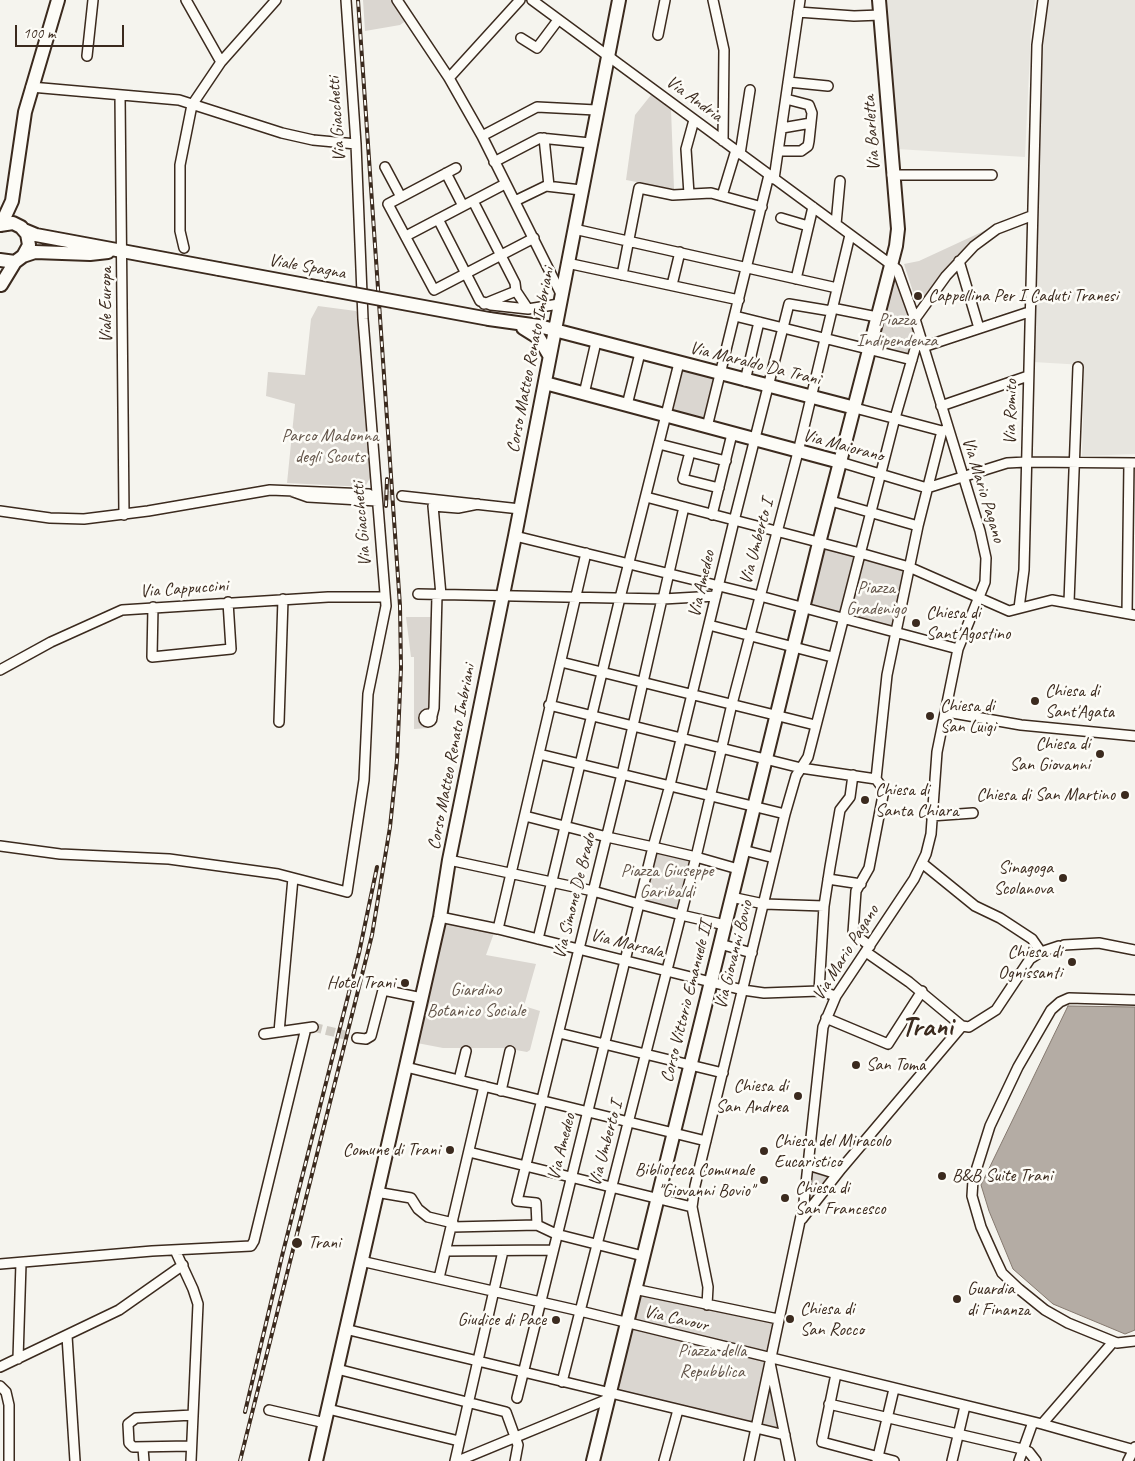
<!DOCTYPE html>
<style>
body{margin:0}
#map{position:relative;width:1135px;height:1461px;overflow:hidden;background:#f5f4ee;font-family:Caveat,sans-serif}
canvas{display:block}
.scale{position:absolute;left:15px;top:25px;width:109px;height:22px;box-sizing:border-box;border:2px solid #3b2a1e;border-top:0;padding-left:6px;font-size:15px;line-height:18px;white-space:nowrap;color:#3b2a1e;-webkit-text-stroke:4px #fdfcf7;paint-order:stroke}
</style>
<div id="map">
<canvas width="1135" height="1461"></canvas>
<div class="scale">100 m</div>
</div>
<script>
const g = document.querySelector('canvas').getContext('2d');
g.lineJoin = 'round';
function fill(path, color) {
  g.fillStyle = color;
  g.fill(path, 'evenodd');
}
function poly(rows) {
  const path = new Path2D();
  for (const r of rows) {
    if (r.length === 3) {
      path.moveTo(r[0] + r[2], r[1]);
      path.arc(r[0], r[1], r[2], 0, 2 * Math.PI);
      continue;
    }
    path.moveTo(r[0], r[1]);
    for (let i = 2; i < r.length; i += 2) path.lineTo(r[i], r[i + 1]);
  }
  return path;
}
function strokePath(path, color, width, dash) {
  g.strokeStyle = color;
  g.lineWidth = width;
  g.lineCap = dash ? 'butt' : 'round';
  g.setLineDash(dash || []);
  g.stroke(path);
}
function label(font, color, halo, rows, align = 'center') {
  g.font = font + ' Caveat,sans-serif';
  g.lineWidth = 5;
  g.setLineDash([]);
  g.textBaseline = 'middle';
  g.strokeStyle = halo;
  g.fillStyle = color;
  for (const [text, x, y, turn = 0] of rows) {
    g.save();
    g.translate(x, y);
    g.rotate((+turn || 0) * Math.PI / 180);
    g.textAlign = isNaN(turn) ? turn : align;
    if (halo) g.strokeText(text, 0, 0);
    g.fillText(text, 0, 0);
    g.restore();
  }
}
fill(poly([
 [884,0,1035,0,1031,30,1025,157,897,149],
 [1048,0,1135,0,1135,454,1082,456,1084,365,1033,362,1042,30]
]), '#e7e5df');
fill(poly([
 [363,0,393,0,407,20,400,25,365,31],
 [651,95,671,109,674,189,626,180,635,115],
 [986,230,987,232,961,253,927,294,922,298,920,293,914,295,904,264,919,261],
 [896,274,916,331,910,351,905,354,878,347,876,344,891,276],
 [318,306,356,311,360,315,370,478,365,487,287,483,295,404,266,396,268,372,305,375,311,319],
 [681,365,718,375,705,425,668,415],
 [821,546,857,554,841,616,807,607],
 [862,556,906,569,893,629,846,617],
 [406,617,434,617,432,708,422,713,420,718,423,724,429,728,414,729,414,657,411,657],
 [654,849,693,859,680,913,641,903],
 [443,920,494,933,486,955,536,964,524,1006,540,1011,530,1050,527,1052,505,1048,443,1048,417,1043],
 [809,1166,834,1175,802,1217],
 [639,1293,773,1322,753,1420,751,1423,614,1389],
 [768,1373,782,1432,758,1427]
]), '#dad6d0');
const water = poly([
 [1068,1006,1135,1007,1135,1330,1125,1334,1053,1304,1013,1269,989,1211,981,1185,1068,1006]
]);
fill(water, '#b4aca4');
strokePath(water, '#84786e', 1);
strokePath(poly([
 [370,494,402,496],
 [313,1027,357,1038]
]), '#d0ccc4', 9, [9, 4.5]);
const street = poly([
 [186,0,221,62],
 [397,0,449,78,482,136,561,294],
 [532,0,897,269,915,319,980,531,986,558,985,582,958,649,937,752,931,834,926,854,914,879,836,996,823,1027,804,1202,749,1461],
 [713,0,724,50,723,141],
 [798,12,854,16,881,15],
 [658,35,665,0],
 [521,38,537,48,558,20],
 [87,56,93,0],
 [449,78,520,0],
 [788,82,828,86],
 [31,87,179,100,282,133,313,140,356,144],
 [120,95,124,515],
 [782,128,811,123],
 [482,136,537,107,596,110],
 [544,138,549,186],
 [778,151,801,151,808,146,809,141,812,113,809,105,786,99],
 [740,154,750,90],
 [494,162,540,138,590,143],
 [385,167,401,197],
 [456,168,388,204,434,290,534,238],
 [446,173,463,206],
 [892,175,992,175],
 [774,179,800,0],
 [689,194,686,149,694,120],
 [722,196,736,150],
 [473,201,515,283,516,291],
 [515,201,546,186,581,190],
 [781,218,808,226],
 [438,219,480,301,491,305,528,309,559,304],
 [836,224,840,181],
 [574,229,837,288],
 [406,236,505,184],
 [184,248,180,231,180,165,192,105,221,62,276,0],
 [959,261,979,328],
 [567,263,739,300],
 [622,275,639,188,673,195,711,193,762,207],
 [796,279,813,207],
 [672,285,680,252],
 [484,304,516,291,528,309],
 [832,308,877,317],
 [735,316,912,360],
 [915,319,946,276,974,246,997,229,1031,216],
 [923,347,1029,312],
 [745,381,759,322],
 [584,394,596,342],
 [627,405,640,353],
 [941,406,1028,376],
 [855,408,942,431,948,429],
 [707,427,769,175],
 [659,444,726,461],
 [690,452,683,479,719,488],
 [840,462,927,488,1007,463,1026,462,1135,463],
 [291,491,308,497,377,501],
 [402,496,520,509],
 [646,497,860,553,909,567,1009,611,1052,600,1135,615],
 [831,501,918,526],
 [0,511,50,518,84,519,148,511,270,490,369,494],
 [712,515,732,434],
 [515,536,760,596,958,649],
 [418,594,663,599,716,596],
 [441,595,433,506,458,508,478,504],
 [663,599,684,507],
 [1069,602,1078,367],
 [153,607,152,657,231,649,228,602],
 [1019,608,1024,570,1037,45,1043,0],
 [1127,613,1129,463],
 [709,625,832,657],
 [561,662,815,725],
 [0,670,51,642,122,610,328,597,385,597],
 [549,705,801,768,876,779],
 [947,712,1021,725,1135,736],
 [428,718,4],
 [432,716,434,708,437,595],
 [279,722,283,599],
 [539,754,785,814],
 [876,779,887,675,918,526,942,431],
 [525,816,607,837,653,847,696,857,681,915,639,904,653,847,670,785,734,521,789,304,831,311],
 [931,816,973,813],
 [0,846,60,854,169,859,278,874,347,892,364,780,368,694,386,606,363,319,356,144,346,0],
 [743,850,774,858],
 [449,860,593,891,639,904,517,1398],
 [922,863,975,906,1000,918,1032,939,1041,952],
 [738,869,696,857,732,704,798,452,850,235],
 [828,879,861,884],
 [731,897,764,904,824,906],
 [440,917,498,929,743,990,764,993,819,991,836,996],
 [498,929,586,553],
 [538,939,620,598,679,363],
 [720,944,752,953],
 [1064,945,1099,943,1135,950],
 [870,946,853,933,856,891,869,868,884,790,876,779],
 [866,952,909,982,962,1026],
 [819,991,824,906,830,867,840,810,850,797,853,775],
 [1135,1000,1069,998,1060,1002,1051,1010,1018,1067,990,1126,973,1180,972,1196,981,1227,994,1256,1002,1273,1019,1289,1045,1310,1068,1323,1117,1343,1135,1341],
 [826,1018,888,1044,922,991],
 [962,1026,969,1027,996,1010,1030,959,1041,952,1059,946],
 [279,1032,293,878],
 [559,1033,723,1073],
 [264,1034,313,1027],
 [357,1038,366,1039,371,1036,383,990,422,998],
 [406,1067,706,1141],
 [459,1080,466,1051],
 [501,1091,510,1051],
 [469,1152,692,1207],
 [808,1165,837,1174],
 [376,1192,411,1198,418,1209,428,1217,453,1223],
 [802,1219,841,1169,962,1026],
 [537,1225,536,1203,517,1201,622,774,662,599],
 [452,1227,537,1225,556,1234,643,1256],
 [175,1250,193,1289,198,1304,191,1461],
 [446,1251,552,1250],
 [361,1261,580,1311,1042,1424,1134,1450],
 [0,1264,152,1251,251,1246,254,1241,306,1028],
 [439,1278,484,1086],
 [634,1289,778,1319],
 [707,1305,708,1287,692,1207,695,1186,785,814,796,776,808,757,895,418,919,335],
 [345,1329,785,1435],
 [67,1336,75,1461],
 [18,1359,21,1263],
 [770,1363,790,1461],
 [0,1367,119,1310,183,1265],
 [337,1369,506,1412,518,1445,515,1461],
 [836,1374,822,1442,894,1461],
 [562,1382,681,915,725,925],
 [0,1386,6,1392,9,1405,9,1461],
 [829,1404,1022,1449,1029,1452,1036,1461],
 [328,1409,459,1441],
 [269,1410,325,1423],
 [1042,1424,1113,1342],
 [191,1446,133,1447,129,1443,128,1424,136,1418,193,1415],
 [143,1448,144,1461],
 [455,1461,503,1251],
 [458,1461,608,1399],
 [664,1461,678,1410],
 [877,1461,894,1389],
 [952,1461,965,1406],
 [1019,1461,1033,1422],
 [1128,1461,1135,1447]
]);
const secondary = poly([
 [0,225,13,223,21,227,27,234,29,245,23,256,15,262,0,260],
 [1,225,12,201,25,112,58,0],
 [24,230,36,235,219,269],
 [23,256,35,252,90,254,108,252],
 [1,285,15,262],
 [489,319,539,326,855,408],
 [523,328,539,338,549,355],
 [545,383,840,462],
 [316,1461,440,917,449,860,515,536,619,0],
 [593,1461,819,543,896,246,898,229,879,0]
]);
strokePath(street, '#3b2a1e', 12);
strokePath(secondary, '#3b2a1e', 16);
strokePath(street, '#fdfcf7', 9);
strokePath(secondary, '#fdfcf7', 12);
const rail = poly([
 [386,506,387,479],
 [245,1412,282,1256,359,953,377,867],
 [240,1461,372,935,390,827,397,760,401,668,400,606,358,0]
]);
strokePath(rail, '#3b2a1e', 4);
strokePath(rail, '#fdfcf7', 2, [5.5]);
const secondaryBridge = poly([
 [219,269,489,319]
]);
strokePath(secondaryBridge, '#3b2a1e', 16, []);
strokePath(secondaryBridge, '#fdfcf7', 12);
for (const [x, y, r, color] of [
 [918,296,5,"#3b2a1e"],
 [916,623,5,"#3b2a1e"],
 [1035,701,5,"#3b2a1e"],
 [930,716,5,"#3b2a1e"],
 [1100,754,5,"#3b2a1e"],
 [1125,795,5,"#3b2a1e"],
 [865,800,5,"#3b2a1e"],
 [1063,878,5,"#3b2a1e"],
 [1072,962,5,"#3b2a1e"],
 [405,983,5,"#3b2a1e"],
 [856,1065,5,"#3b2a1e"],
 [798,1096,5,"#3b2a1e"],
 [450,1150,5,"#3b2a1e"],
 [764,1151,5,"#3b2a1e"],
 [942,1176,5,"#3b2a1e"],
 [764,1180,5,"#3b2a1e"],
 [785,1198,5,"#3b2a1e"],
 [297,1243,6,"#3b2a1e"],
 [957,1299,5,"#3b2a1e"],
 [790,1319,5,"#3b2a1e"],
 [556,1320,5,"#3b2a1e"]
]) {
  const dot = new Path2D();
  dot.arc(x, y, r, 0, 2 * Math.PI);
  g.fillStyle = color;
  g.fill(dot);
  strokePath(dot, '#fdfcf7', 2);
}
label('18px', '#3b2a1e', '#fdfcf7', [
 ["Via Andria",694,99,36],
 ["Via Giacchetti",337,119,-94],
 ["Via Barletta",872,133,-94],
 ["Viale Spagna",307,267,10],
 ["Viale Europa",106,305,-90],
 ["Corso Matteo Renato Imbriani",531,360,-79],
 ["Via Maraldo Da Trani",755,364,14],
 ["Via Romito",1011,412,-89],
 ["Via Maiorano",843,446,15],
 ["Via Mario Pagano",983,490,73],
 ["Via Giacchetti",362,524,-95],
 ["Via Umberto I",757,542,-75],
 ["Via Amedeo",702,584,-77],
 ["Via Cappuccini",184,589,-4],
 ["Corso Matteo Renato Imbriani",452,757,-79],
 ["Via Simone De Brado",575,896,-76],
 ["Via Marsala",627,944,14],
 ["Via Mario Pagano",846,953,-58],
 ["Via Giovanni Bovio",734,955,-76],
 ["Corso Vittorio Emanuele II",687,1002,-76],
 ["Via Umberto I",606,1144,-75],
 ["Via Amedeo",562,1147,-76],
 ["Via Cavour",676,1319,13]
]);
label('18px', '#3b2a1e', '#fdfcf7', [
 ["Cappellina Per I Caduti Tranesi",928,296],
 ["Chiesa di",926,613],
 ["Sant'Agostino",926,634],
 ["Chiesa di",1045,691],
 ["Sant'Agata",1045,712],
 ["Chiesa di",940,706],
 ["San Luigi",940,727],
 ["Chiesa di",1090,744,"right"],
 ["San Giovanni",1090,765,"right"],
 ["Chiesa di",875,790],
 ["Santa Chiara",875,811],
 ["Chiesa di San Martino",1115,795,"right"],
 ["Sinagoga",1053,868,"right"],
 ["Scolanova",1053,889,"right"],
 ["Chiesa di",1062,952,"right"],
 ["Ognissanti",1062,973,"right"],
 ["Hotel Trani",395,983,"right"],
 ["San Toma",866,1065],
 ["Chiesa di",788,1086,"right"],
 ["San Andrea",788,1107,"right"],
 ["Chiesa del Miracolo",774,1141],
 ["Eucaristico",774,1162],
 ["Comune di Trani",440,1150,"right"],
 ["Biblioteca Comunale",754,1170,"right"],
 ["\"Giovanni Bovio\"",754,1191,"right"],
 ["B&B Suite Trani",952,1176],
 ["Chiesa di",795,1188],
 ["San Francesco",795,1209],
 ["Trani",308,1243],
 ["Guardia",967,1289],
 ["di Finanza",967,1310],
 ["Chiesa di",800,1309],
 ["San Rocco",800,1330],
 ["Giudice di Pace",546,1320,"right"]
], 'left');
label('18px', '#63554a', '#fdfcf7', [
 ["Piazza",897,320],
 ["Indipendenza",897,341],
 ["Parco Madonna",330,436],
 ["degli Scouts",330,457],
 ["Piazza",876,588],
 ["Gradenigo",876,609],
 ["Piazza Giuseppe",667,871],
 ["Garibaldi",667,892],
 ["Giardino",476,990],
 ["Botanico Sociale",476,1011],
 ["Piazza della",712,1351],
 ["Repubblica",712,1372]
]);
label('bold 28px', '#3b2a1e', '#fdfcf7', [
 ["Trani",927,1028]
]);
</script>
